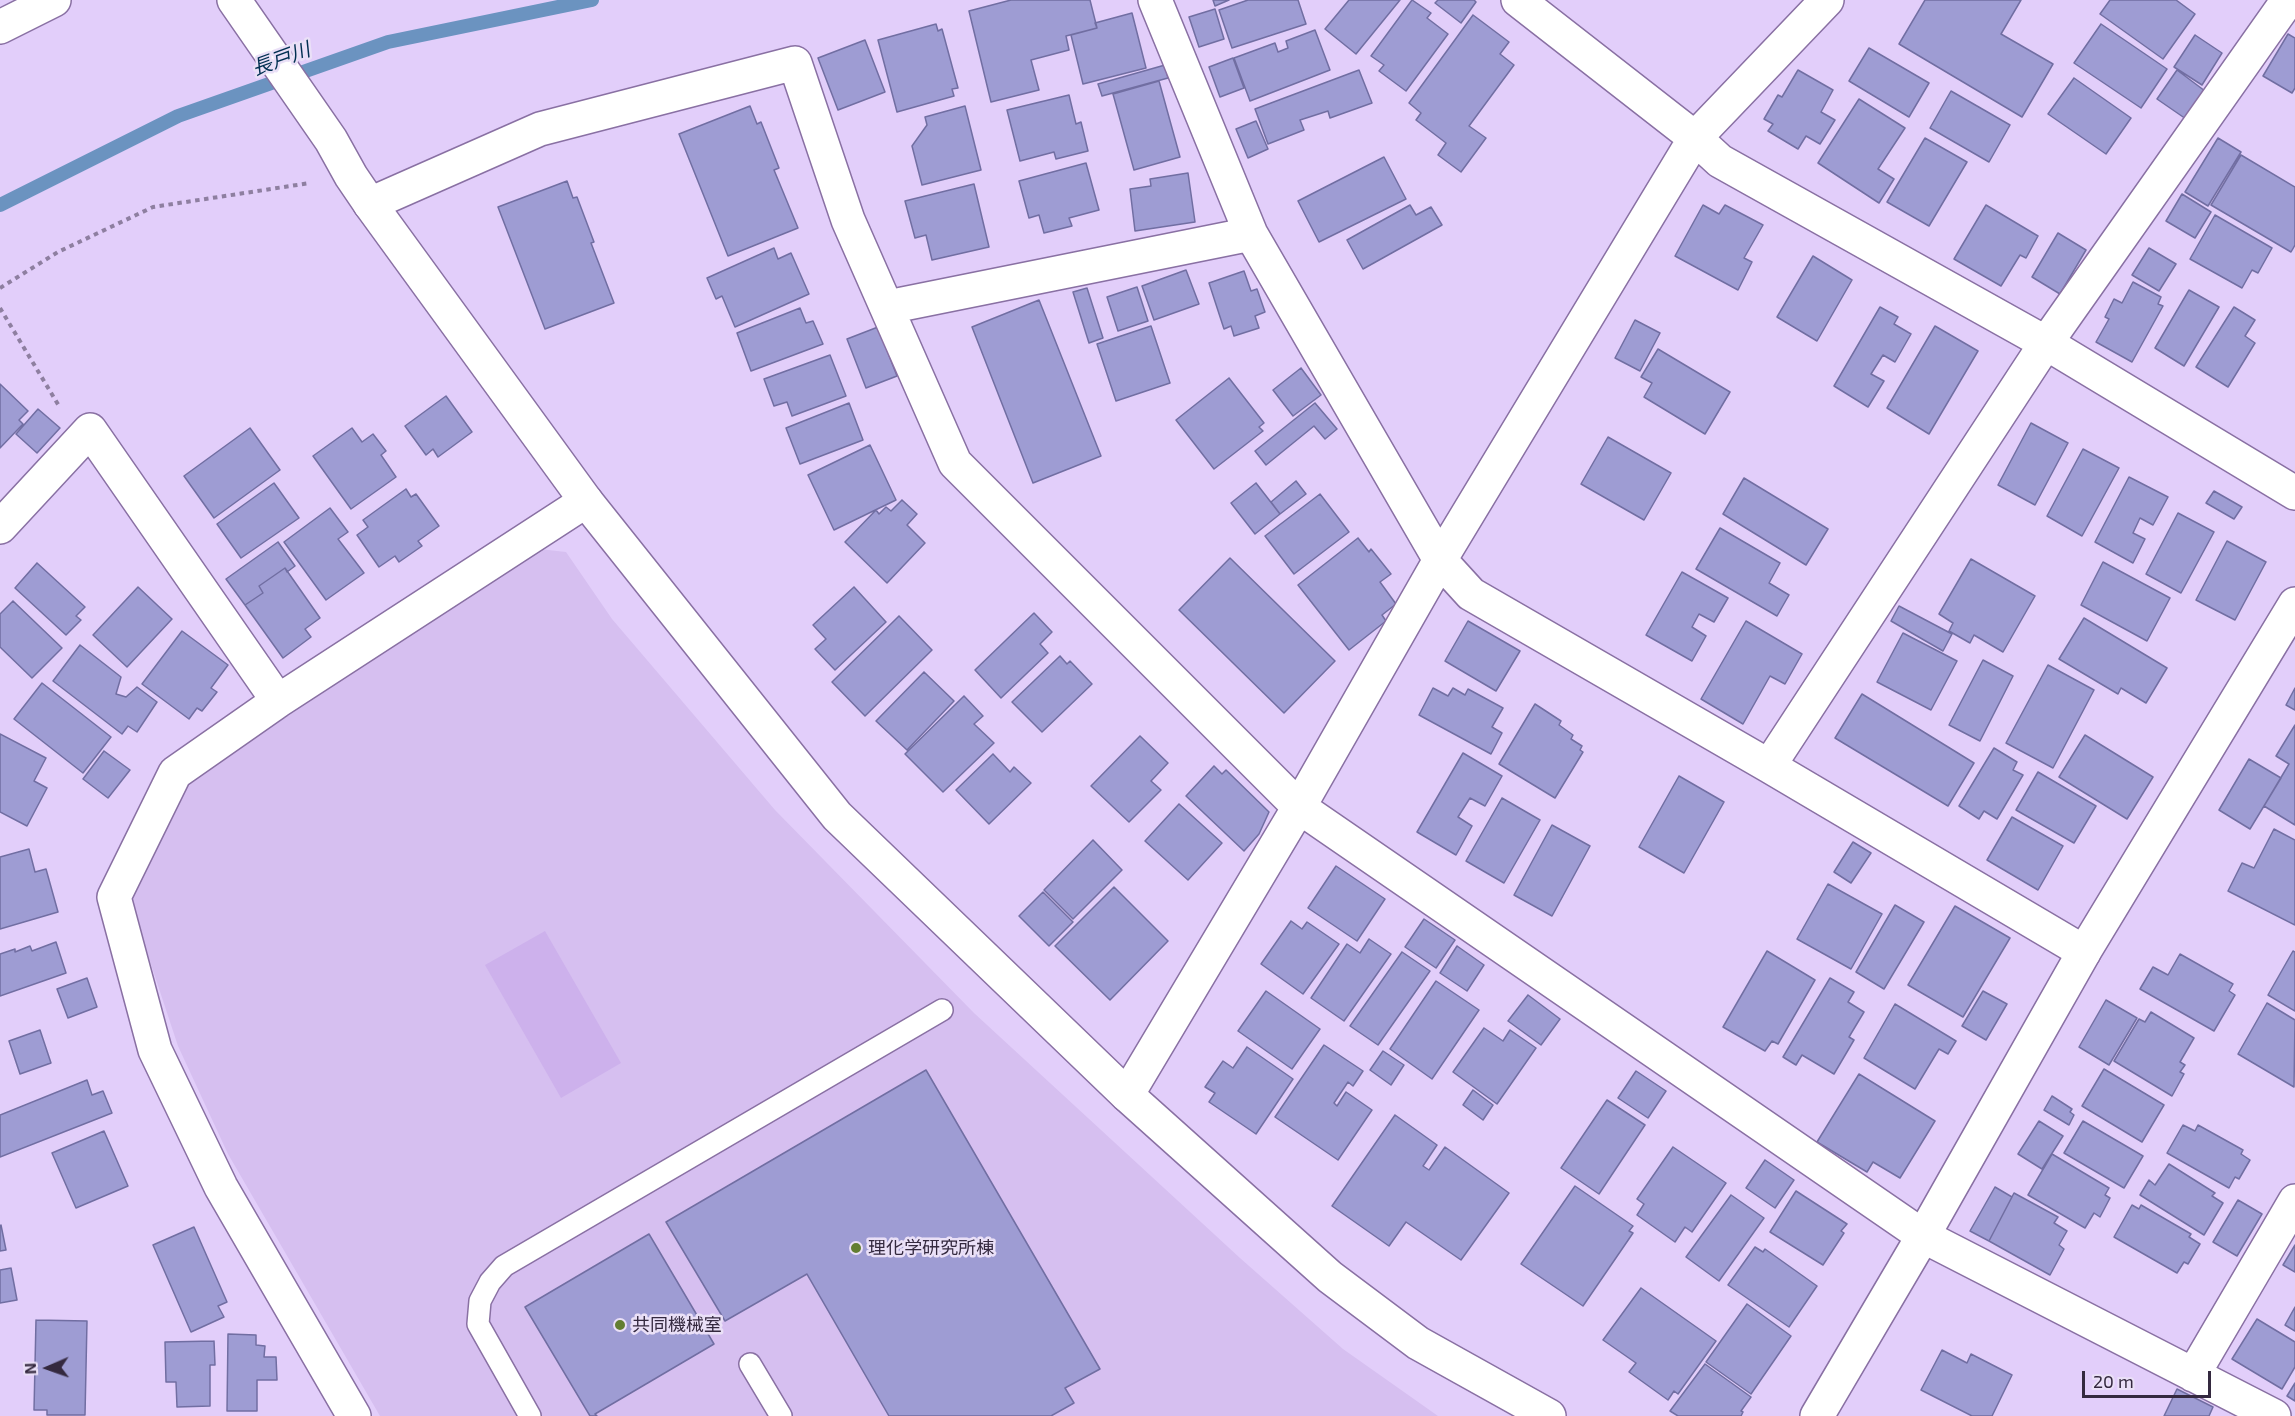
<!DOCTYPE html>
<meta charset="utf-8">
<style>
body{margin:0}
#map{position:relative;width:2295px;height:1416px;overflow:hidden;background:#e2cefa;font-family:"Exo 2",sans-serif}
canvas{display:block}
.north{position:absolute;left:18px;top:1338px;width:60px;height:60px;-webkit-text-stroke:4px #eae0f7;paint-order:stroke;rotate:268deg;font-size:16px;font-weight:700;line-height:24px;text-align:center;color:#34293f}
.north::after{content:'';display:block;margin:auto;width:21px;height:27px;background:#34293f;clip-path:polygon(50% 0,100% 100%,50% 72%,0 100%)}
.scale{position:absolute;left:2082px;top:1371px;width:129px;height:27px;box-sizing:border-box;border:3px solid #34293f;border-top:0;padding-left:8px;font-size:18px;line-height:21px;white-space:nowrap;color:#34293f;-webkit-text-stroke:4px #eae0f7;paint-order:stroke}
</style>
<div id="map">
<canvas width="2295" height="1416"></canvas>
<div class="north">N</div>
<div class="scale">20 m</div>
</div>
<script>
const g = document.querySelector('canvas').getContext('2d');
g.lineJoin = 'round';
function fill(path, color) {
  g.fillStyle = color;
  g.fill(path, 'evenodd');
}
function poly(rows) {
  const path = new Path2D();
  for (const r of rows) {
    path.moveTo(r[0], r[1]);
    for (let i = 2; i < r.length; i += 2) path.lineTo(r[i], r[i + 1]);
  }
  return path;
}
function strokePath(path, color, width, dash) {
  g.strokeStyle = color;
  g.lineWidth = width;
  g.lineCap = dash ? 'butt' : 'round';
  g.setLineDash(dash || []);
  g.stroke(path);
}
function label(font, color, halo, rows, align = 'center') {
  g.font = font + ' "Exo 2","Noto Sans JP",sans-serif';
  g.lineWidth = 5;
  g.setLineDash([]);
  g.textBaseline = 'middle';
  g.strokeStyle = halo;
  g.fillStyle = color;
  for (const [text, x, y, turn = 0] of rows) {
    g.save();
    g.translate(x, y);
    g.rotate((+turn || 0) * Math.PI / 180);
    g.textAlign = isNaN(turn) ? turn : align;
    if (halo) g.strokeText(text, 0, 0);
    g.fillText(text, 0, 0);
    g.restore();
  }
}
fill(poly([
 [539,549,566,552,612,619,775,810,974,1013,1240,1258,1343,1349,1438,1416,380,1416,228,1154,178,1046,130,901,184,785]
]), '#d6bff0');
fill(poly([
 [545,931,621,1063,561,1098,485,965]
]), '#cdb1ec');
strokePath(poly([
 [0,205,178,116,388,42,592,0]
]), '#6b93c0', 14);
const building = poly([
 [1011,0,1090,0,1097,28,1066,36,1069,50,1031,60,1039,90,991,102,969,11,1011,0],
 [1213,0,1229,0,1215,6,1213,0],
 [1248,0,1298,0,1306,24,1232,48,1219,10,1248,0],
 [1349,0,1400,0,1356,54,1325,29,1349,0],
 [1412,0,1431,13,1427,18,1448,34,1406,91,1379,71,1384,65,1371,56,1412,0],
 [1438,0,1474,0,1476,2,1461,23,1435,3,1438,0],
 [1925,0,2021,0,2001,34,2053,64,2022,117,1899,44,1925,0],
 [2110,0,2176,0,2195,14,2163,59,2100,14,2110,0],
 [1215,9,1224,39,1199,47,1189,17,1215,9],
 [1132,13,1146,68,1083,84,1071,35,1097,28,1095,23,1132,13],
 [1473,15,1509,42,1500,54,1514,65,1469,126,1486,138,1461,172,1438,155,1446,143,1416,120,1421,113,1409,103,1473,15],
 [936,24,938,31,942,29,958,88,952,89,954,96,897,112,878,40,936,24],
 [2101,24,2167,69,2141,108,2074,63,2101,24],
 [1315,30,1330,70,1250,101,1234,58,1275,43,1278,52,1288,48,1286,41,1315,30],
 [2288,34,2295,38,2295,88,2292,93,2263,76,2288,34],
 [2195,35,2222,53,2202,85,2174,67,2195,35],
 [865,40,885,92,838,110,818,58,865,40],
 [1869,48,1929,83,1909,117,1849,81,1869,48],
 [1233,58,1244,88,1220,97,1209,67,1233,58],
 [1165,65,1168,78,1102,96,1098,84,1165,65],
 [1359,70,1372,103,1330,118,1328,111,1300,120,1304,130,1268,144,1255,109,1359,70],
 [1798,70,1833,90,1821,112,1835,120,1820,144,1806,136,1798,149,1768,131,1773,124,1764,119,1778,95,1782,97,1798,70],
 [2177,70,2205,91,2186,119,2157,99,2177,70],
 [2074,78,2131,118,2106,154,2048,114,2074,78],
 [1159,81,1180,157,1134,170,1113,94,1159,81],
 [1951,91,2010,125,1989,162,1930,128,1951,91],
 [1069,95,1076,124,1081,122,1088,151,1056,159,1054,152,1020,161,1007,110,1069,95],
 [1859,99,1905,128,1878,169,1894,179,1879,203,1818,163,1859,99],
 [750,106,757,124,761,122,779,168,774,170,798,228,728,256,679,134,750,106],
 [965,106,981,170,922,185,912,146,927,125,925,117,965,106],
 [1256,121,1268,149,1248,158,1236,129,1256,121],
 [1925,138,1967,162,1929,226,1887,202,1925,138],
 [2218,138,2241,152,2208,206,2185,192,2218,138],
 [2241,155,2295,187,2295,245,2291,252,2211,205,2241,155],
 [1384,157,1406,199,1319,242,1298,201,1384,157],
 [1086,163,1099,210,1069,218,1072,226,1044,233,1039,215,1029,218,1019,181,1086,163],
 [1188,173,1195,222,1135,231,1130,189,1151,186,1150,179,1188,173],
 [567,181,573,198,577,197,594,242,591,243,614,303,545,329,498,207,567,181],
 [974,184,989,247,932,260,926,235,915,238,905,201,974,184],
 [2182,194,2211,212,2195,238,2166,221,2182,194],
 [1410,205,1416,215,1431,207,1442,225,1363,269,1347,240,1410,205],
 [1703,205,1719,214,1725,205,1763,225,1744,258,1752,262,1738,290,1675,256,1703,205],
 [1986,205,2038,236,2026,258,2020,255,2001,286,1954,259,1986,205],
 [2215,215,2272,248,2258,273,2252,270,2242,288,2190,259,2215,215],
 [2058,233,2086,250,2060,294,2032,277,2058,233],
 [774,248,778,259,791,253,809,294,735,327,722,296,716,299,707,278,774,248],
 [2149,248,2176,264,2159,291,2132,275,2149,248],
 [1813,256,1852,280,1817,341,1777,317,1813,256],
 [1186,270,1199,304,1154,320,1142,286,1186,270],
 [1244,271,1251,291,1257,289,1265,312,1255,316,1259,328,1234,336,1231,326,1224,329,1209,283,1244,271],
 [2133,282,2161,297,2158,304,2163,306,2132,362,2096,342,2109,319,2105,317,2114,299,2122,303,2133,282],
 [1137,287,1148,321,1118,331,1107,297,1137,287],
 [1087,288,1103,338,1089,343,1073,292,1087,288],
 [2189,290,2219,307,2184,366,2155,348,2189,290],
 [1039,300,1101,456,1033,483,972,327,1039,300],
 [1880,307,1898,317,1894,324,1911,334,1895,362,1883,355,1871,374,1884,381,1868,407,1834,386,1880,307],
 [2234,307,2255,320,2245,336,2255,343,2228,387,2196,367,2234,307],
 [800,308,806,323,813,321,823,344,751,371,737,333,800,308],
 [1635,320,1660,333,1640,371,1615,358,1635,320],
 [1151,326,1170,383,1116,401,1097,344,1151,326],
 [1935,326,1978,351,1929,434,1887,408,1935,326],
 [878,327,897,376,866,388,847,339,878,327],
 [1658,349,1730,392,1705,434,1644,397,1652,383,1641,377,1658,349],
 [830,355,846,396,792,416,787,402,774,406,764,379,830,355],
 [1301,368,1321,395,1293,416,1273,390,1301,368],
 [1229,378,1264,423,1259,427,1263,431,1214,469,1176,420,1229,378],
 [0,384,28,411,19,420,23,424,0,448,0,384],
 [446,396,472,432,438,457,433,449,426,455,405,426,446,396],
 [849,403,863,440,800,464,786,428,849,403],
 [1315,403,1337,429,1325,439,1314,426,1266,465,1255,451,1315,403],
 [38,409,60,428,37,453,16,434,38,409],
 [2031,423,2068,443,2035,505,1998,485,2031,423],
 [250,428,280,470,214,518,184,476,250,428],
 [352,428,362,442,373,434,386,451,381,455,396,477,351,509,313,456,352,428],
 [1608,437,1671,473,1644,520,1581,484,1608,437],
 [870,445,896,500,834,530,808,475,870,445],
 [2083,449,2119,468,2082,536,2047,516,2083,449],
 [2129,477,2168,497,2153,525,2140,518,2133,533,2145,539,2133,563,2095,542,2129,477],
 [1744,478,1828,529,1806,565,1723,514,1744,478],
 [1296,481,1306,494,1280,514,1271,502,1296,481],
 [274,483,299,518,241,558,217,524,274,483],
 [1256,483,1280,514,1255,534,1231,503,1256,483],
 [406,489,411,497,416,494,439,526,418,541,422,546,399,562,395,556,379,567,357,535,368,527,363,520,406,489],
 [2214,491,2242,507,2234,519,2206,503,2214,491],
 [1320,494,1349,532,1294,574,1265,536,1320,494],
 [902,500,917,514,907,525,925,543,887,583,845,542,876,510,879,514,886,507,891,511,902,500],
 [330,508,348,532,338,539,364,573,326,600,284,542,330,508],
 [2178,513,2214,532,2181,593,2146,574,2178,513],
 [1720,528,1780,563,1769,583,1789,595,1777,616,1696,569,1720,528],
 [1358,538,1369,552,1371,549,1391,574,1380,582,1396,604,1382,615,1386,621,1349,650,1298,585,1358,538],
 [2227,541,2266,562,2235,620,2196,600,2227,541],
 [278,542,295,566,287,572,285,568,259,586,263,593,245,605,226,579,278,542],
 [1230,558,1335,661,1284,713,1179,610,1230,558],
 [1971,559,2035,596,2003,652,1974,635,1970,643,1949,631,1953,623,1939,614,1971,559],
 [2103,562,2170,598,2147,641,2081,605,2103,562],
 [37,563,85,607,76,616,81,620,66,635,15,588,37,563],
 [285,568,320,618,305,629,311,637,283,658,245,605,263,593,259,586,285,568],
 [1682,572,1728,598,1714,622,1699,614,1692,627,1706,636,1692,661,1646,635,1682,572],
 [138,587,172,619,127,667,93,635,138,587],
 [854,587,886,622,835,670,815,649,826,639,813,625,854,587],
 [13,601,62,648,32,678,0,647,0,614,13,601],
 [1899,606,1952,634,1943,651,1891,621,1899,606],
 [1034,613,1052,632,1040,644,1048,653,1001,698,975,670,1034,613],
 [899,616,932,650,865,716,832,682,899,616],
 [2084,618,2167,668,2146,703,2121,688,2118,694,2059,659,2084,618],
 [1468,621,1520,651,1496,691,1445,661,1468,621],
 [1746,621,1802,654,1785,684,1770,676,1743,724,1701,699,1746,621],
 [182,631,228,665,211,688,217,692,202,711,197,708,189,719,142,684,182,631],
 [1903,633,1957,661,1931,710,1877,682,1903,633],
 [80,645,121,677,116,694,126,697,137,687,157,702,137,732,128,726,122,734,53,681,80,645],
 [1060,656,1067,664,1070,661,1092,684,1042,732,1012,702,1060,656],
 [1983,660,2013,676,1980,741,1949,725,1983,660],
 [2048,665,2094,690,2053,768,2006,743,2048,665],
 [924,672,954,701,907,750,876,721,924,672],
 [42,683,111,737,83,773,14,719,42,683],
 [1433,688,1448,696,1453,688,1465,695,1468,689,1503,708,1492,727,1502,733,1491,754,1419,715,1433,688],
 [2295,688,2295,710,2286,705,2295,688],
 [1862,694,1974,763,1948,806,1835,738,1862,694],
 [964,696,983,716,974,724,994,743,943,792,905,754,964,696],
 [1535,704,1561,721,1559,725,1573,735,1571,739,1582,746,1580,750,1583,752,1555,798,1499,764,1535,704],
 [2295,725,2295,825,2264,806,2289,764,2276,756,2295,725],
 [0,734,46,758,34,781,47,788,27,826,0,812,0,734],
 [2085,735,2153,777,2127,819,2059,777,2085,735],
 [1140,736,1168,763,1151,781,1161,790,1129,822,1091,786,1140,736],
 [1994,748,2017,762,2013,770,2023,775,1997,819,1984,811,1979,819,1959,806,1994,748],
 [104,751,130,770,108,798,83,779,104,751],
 [1463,753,1502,776,1485,806,1470,798,1458,817,1472,826,1456,855,1417,832,1463,753],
 [993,754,1010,772,1014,767,1031,783,989,824,956,790,993,754],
 [2249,759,2281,778,2250,829,2219,810,2249,759],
 [1214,766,1222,774,1226,770,1269,812,1259,834,1244,851,1186,796,1214,766],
 [2038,772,2096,806,2074,843,2016,810,2038,772],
 [1679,776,1724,802,1684,873,1639,847,1679,776],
 [1502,798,1540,820,1504,883,1466,861,1502,798],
 [1179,804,1222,843,1188,880,1145,841,1179,804],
 [2012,817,2063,846,2038,890,1987,860,2012,817],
 [1552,825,1590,846,1552,916,1514,895,1552,825],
 [2274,829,2295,840,2295,925,2228,891,2242,863,2254,868,2274,829],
 [1093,840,1122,870,1073,919,1044,890,1093,840],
 [1853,842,1871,853,1851,883,1834,872,1853,842],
 [29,849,35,872,46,869,58,912,0,929,0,857,29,849],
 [1336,866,1385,899,1357,941,1308,908,1336,866],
 [1828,884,1882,914,1851,969,1797,939,1828,884],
 [1114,887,1168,941,1110,1000,1055,946,1114,887],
 [1043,892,1073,922,1049,946,1019,916,1043,892],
 [1895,905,1924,922,1884,989,1856,972,1895,905],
 [1955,906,2010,938,1963,1017,1908,985,1955,906],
 [1424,919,1455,940,1436,968,1405,947,1424,919],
 [1291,921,1302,929,1307,922,1339,944,1303,994,1261,964,1291,921],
 [1369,939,1391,954,1344,1021,1311,998,1347,944,1360,953,1369,939],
 [56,942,66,973,0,996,0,954,15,949,15,952,30,946,32,951,56,942],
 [1457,946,1484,965,1467,991,1440,973,1457,946],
 [1767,951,1815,980,1778,1044,1772,1041,1765,1051,1723,1027,1767,951],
 [2293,951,2295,952,2295,1011,2268,995,2293,951],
 [1402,952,1430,971,1378,1045,1350,1026,1402,952],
 [2180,954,2233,984,2229,991,2235,995,2214,1031,2140,989,2153,967,2168,975,2180,954],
 [87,978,97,1007,68,1018,57,989,87,978],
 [1830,978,1854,992,1848,1002,1864,1012,1849,1037,1854,1040,1834,1074,1802,1055,1796,1065,1783,1057,1830,978],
 [1436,981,1479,1010,1432,1079,1390,1049,1436,981],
 [1266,991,1320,1029,1292,1069,1238,1031,1266,991],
 [1983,991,2007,1004,1986,1040,1962,1026,1983,991],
 [1528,995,1560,1019,1541,1045,1508,1021,1528,995],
 [2106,1000,2137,1018,2109,1065,2079,1047,2106,1000],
 [2267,1003,2295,1020,2294,1087,2238,1054,2267,1003],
 [1895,1004,1956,1041,1948,1054,1939,1049,1915,1089,1864,1058,1895,1004],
 [2151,1012,2194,1038,2180,1062,2185,1065,2180,1072,2184,1074,2172,1096,2114,1061,2139,1019,2145,1022,2151,1012],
 [1484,1028,1503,1041,1510,1030,1536,1048,1497,1104,1453,1072,1484,1028],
 [40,1030,51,1063,20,1074,9,1041,40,1030],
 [1324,1045,1363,1071,1353,1086,1348,1082,1334,1103,1337,1106,1346,1092,1372,1110,1338,1160,1275,1117,1324,1045],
 [1247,1047,1293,1079,1256,1134,1209,1102,1215,1093,1205,1087,1223,1061,1233,1068,1247,1047],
 [1383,1051,1404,1065,1391,1085,1370,1070,1383,1051],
 [2104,1069,2164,1105,2142,1142,2082,1106,2104,1069],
 [926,1070,1100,1369,1065,1388,1074,1403,1051,1416,889,1416,807,1274,725,1321,666,1222,926,1070],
 [1636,1071,1666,1091,1648,1118,1618,1098,1636,1071],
 [1859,1074,1935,1121,1900,1178,1873,1162,1867,1172,1817,1142,1859,1074],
 [87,1080,92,1095,103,1091,112,1113,0,1157,0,1115,87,1080],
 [1473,1090,1493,1105,1483,1120,1463,1105,1473,1090],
 [2052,1096,2072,1109,2070,1112,2074,1115,2069,1125,2044,1110,2052,1096],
 [1607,1100,1645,1125,1599,1194,1561,1168,1607,1100],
 [1395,1115,1437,1145,1423,1166,1429,1170,1445,1147,1509,1193,1461,1260,1406,1222,1389,1246,1332,1206,1395,1115],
 [2039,1121,2063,1136,2042,1169,2018,1154,2039,1121],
 [2083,1121,2143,1156,2124,1188,2064,1153,2083,1121],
 [2183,1125,2195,1131,2198,1125,2243,1150,2241,1154,2250,1160,2239,1179,2235,1177,2229,1188,2167,1153,2183,1125],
 [104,1131,128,1186,76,1208,52,1153,104,1131],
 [1673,1147,1726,1183,1692,1232,1685,1227,1675,1242,1637,1215,1644,1204,1637,1199,1673,1147],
 [2052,1154,2109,1188,2105,1195,2110,1198,2100,1217,2094,1213,2085,1228,2028,1195,2052,1154],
 [1765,1160,1794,1180,1775,1208,1746,1188,1765,1160],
 [2169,1164,2215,1193,2212,1196,2223,1203,2204,1235,2140,1195,2149,1180,2155,1185,2169,1164],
 [1575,1186,1633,1226,1629,1231,1633,1233,1583,1306,1521,1264,1575,1186],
 [1995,1187,2012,1197,1989,1241,1970,1231,1995,1187],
 [1796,1191,1847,1224,1841,1231,1844,1233,1823,1265,1770,1232,1796,1191],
 [2014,1193,2058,1217,2054,1223,2067,1231,2059,1245,2064,1249,2050,1275,1989,1241,2014,1193],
 [1731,1195,1764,1218,1719,1281,1686,1257,1731,1195],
 [2238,1200,2262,1214,2237,1256,2213,1242,2238,1200],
 [2132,1205,2139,1209,2141,1205,2191,1234,2189,1237,2200,1244,2188,1264,2184,1262,2177,1273,2114,1237,2132,1205],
 [1,1225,6,1250,0,1251,0,1226,1,1225],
 [194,1227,227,1302,218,1306,224,1317,191,1332,153,1245,194,1227],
 [649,1234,714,1344,595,1414,597,1416,590,1416,525,1307,649,1234],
 [2295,1245,2295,1272,2283,1265,2295,1245],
 [1755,1247,1763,1252,1765,1249,1817,1286,1789,1327,1728,1285,1755,1247],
 [11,1268,17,1300,0,1303,0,1270,11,1268],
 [1641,1288,1716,1341,1678,1394,1674,1391,1668,1400,1629,1372,1636,1363,1603,1340,1641,1288],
 [1747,1304,1791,1336,1751,1394,1706,1362,1747,1304],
 [2295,1307,2295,1331,2285,1325,2295,1307],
 [2257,1319,2295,1342,2295,1367,2282,1389,2232,1359,2257,1319],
 [36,1320,87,1321,85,1415,47,1415,47,1410,34,1410,36,1320],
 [228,1334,256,1335,256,1345,265,1346,264,1357,276,1357,277,1380,257,1380,257,1411,227,1411,228,1334],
 [214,1341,215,1365,210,1365,210,1406,177,1407,176,1382,166,1382,165,1342,214,1341],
 [1942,1350,1967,1363,1971,1354,2012,1375,1992,1416,1972,1416,1921,1390,1942,1350],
 [1705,1364,1751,1397,1741,1411,1743,1412,1741,1416,1678,1416,1670,1411,1705,1364],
 [2295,1383,2295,1401,2287,1396,2295,1383],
 [2177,1389,2213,1407,2209,1416,2164,1416,2177,1389]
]);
fill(building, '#9e9cd3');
strokePath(building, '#716ea2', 1.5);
const service = poly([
 [750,1364,781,1416],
 [530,1416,478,1324,480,1301,490,1282,504,1266,942,1010]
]);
const minor = poly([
 [1155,0,1251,234,1440,560,1471,594,1769,766,2084,952],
 [1518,0,1695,138,1720,161,2046,343,2295,493],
 [370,204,540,129,795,63,848,220,955,463,1299,807,1923,1236,2274,1416],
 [888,307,1251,234],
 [0,527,90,430,278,701],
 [1769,766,2046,343,2288,0],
 [1127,1095,1299,807,1440,560,1695,138,1827,0],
 [2193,1375,2295,1201],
 [354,1416,221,1187,155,1050,114,897,175,773,278,701,586,501]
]);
const tertiary = poly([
 [234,0,331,140,351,176,370,204,586,501,837,816,1127,1095,1330,1277,1418,1343,1549,1416],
 [0,27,54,0],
 [1817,1416,1923,1236,2084,952,2295,604]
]);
strokePath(service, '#8970a3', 24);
strokePath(minor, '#8970a3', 36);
strokePath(tertiary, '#8970a3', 36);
strokePath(poly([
 [0,288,58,252,153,207,310,183],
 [0,308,59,406]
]), '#8e7fa0', 4, [4.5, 4.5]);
strokePath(service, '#fff', 21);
strokePath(minor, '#fff', 33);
strokePath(tertiary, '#fff', 33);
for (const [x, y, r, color] of [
 [856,1248,6,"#637e32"],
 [620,1325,6,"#637e32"]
]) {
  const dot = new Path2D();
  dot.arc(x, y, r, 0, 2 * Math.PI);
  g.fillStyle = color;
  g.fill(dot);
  strokePath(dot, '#eae0f7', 2);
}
label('18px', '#34293f', '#eae0f7', [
 ["理化学研究所棟",868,1248],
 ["共同機械室",632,1325]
], 'left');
label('italic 20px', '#002f51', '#eae0f7', [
 ["長戸川",281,59,-20]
]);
</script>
